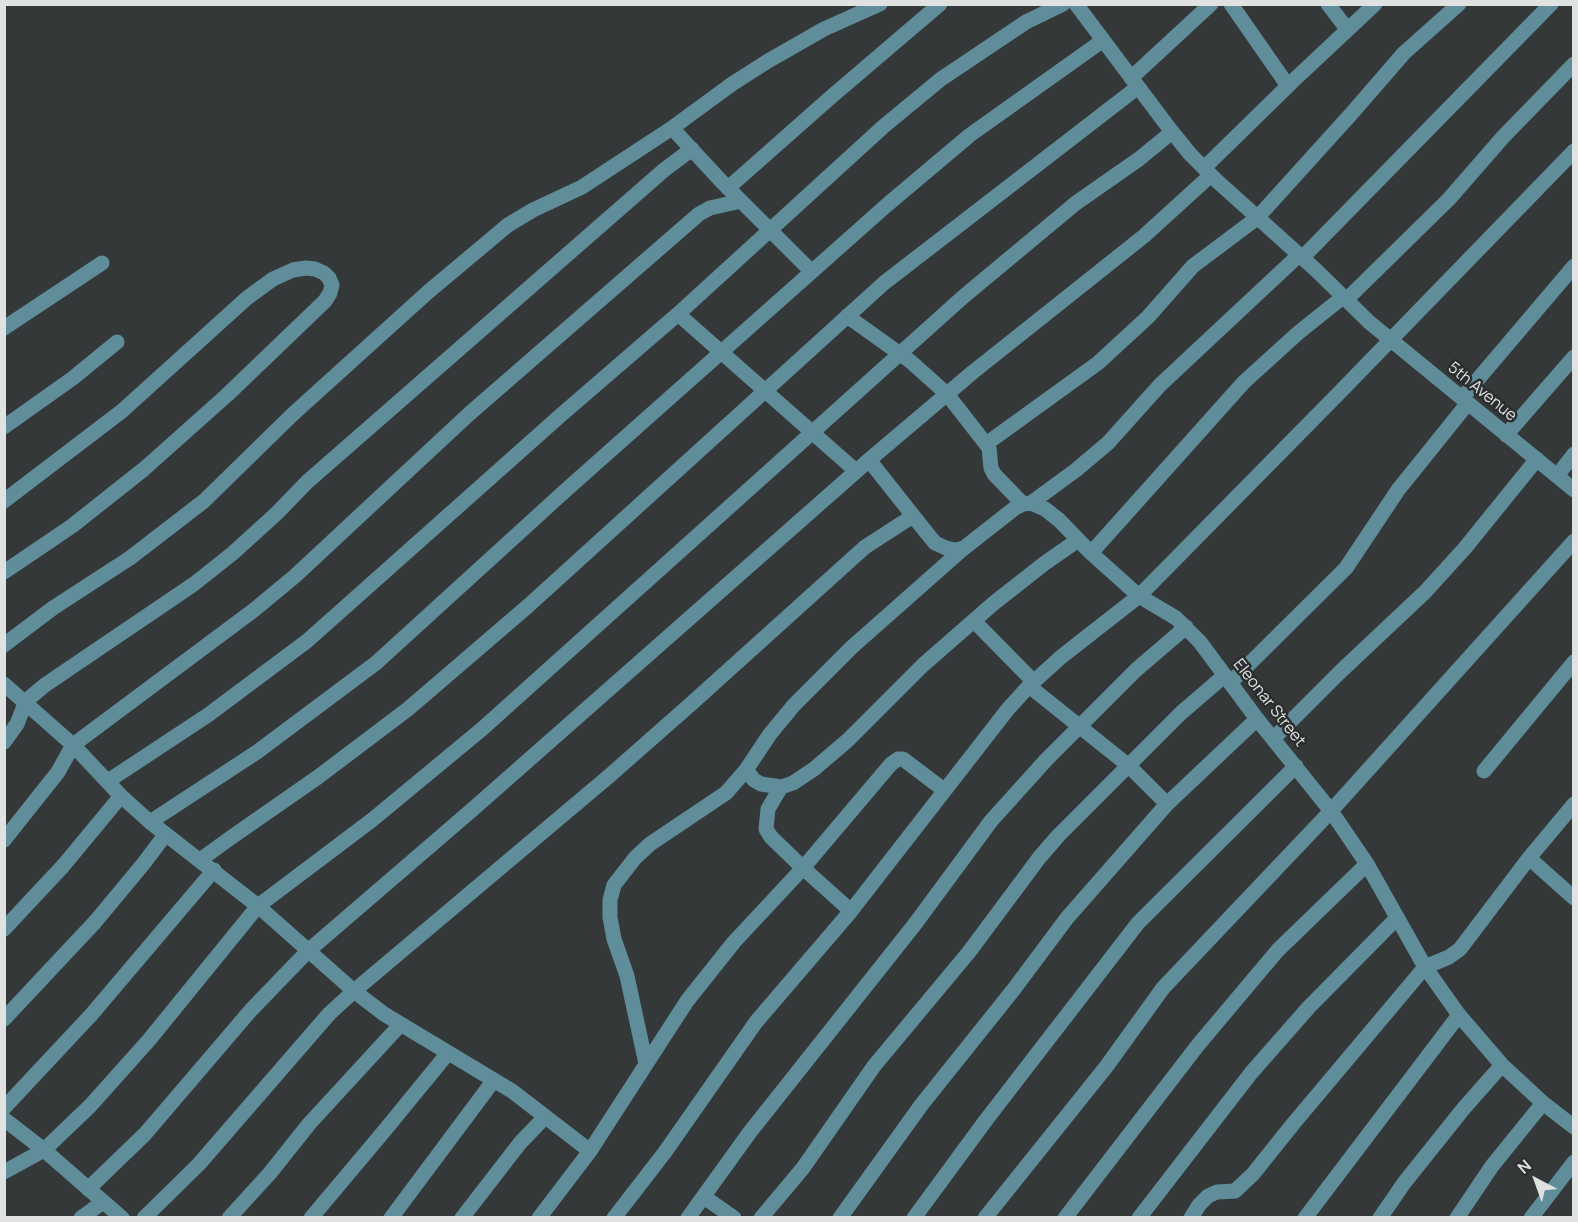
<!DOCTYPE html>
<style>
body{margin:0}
#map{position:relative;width:1578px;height:1222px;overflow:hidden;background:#353839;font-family:Manrope,sans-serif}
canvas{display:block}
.frame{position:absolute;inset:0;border:6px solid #e0e2e2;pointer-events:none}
.north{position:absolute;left:1506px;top:1150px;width:60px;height:60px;-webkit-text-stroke:4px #2b2e2f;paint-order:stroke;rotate:319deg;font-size:16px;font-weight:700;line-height:24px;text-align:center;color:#e0e2e2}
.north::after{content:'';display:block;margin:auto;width:21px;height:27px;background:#e0e2e2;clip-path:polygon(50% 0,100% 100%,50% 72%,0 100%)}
</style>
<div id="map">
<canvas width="1578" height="1222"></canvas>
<div class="frame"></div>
<div class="north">N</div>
</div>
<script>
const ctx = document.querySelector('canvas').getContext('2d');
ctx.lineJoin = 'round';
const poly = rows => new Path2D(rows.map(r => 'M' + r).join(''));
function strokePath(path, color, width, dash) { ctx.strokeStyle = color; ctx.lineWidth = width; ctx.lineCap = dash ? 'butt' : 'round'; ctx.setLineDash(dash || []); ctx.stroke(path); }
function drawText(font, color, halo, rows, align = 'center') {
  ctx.font = font + ' Manrope,sans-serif'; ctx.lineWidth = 5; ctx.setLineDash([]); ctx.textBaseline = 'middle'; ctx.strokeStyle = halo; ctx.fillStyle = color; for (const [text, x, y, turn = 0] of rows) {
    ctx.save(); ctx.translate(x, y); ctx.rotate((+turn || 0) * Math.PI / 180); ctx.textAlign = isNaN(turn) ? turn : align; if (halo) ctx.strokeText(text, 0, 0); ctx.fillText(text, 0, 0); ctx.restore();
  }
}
strokePath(poly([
 [1076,4,1169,128,1190,154,1217,181,1316,270,1369,322,1574,490],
 [1231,4,1288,86],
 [1328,4,1347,29],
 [1131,78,1211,4],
 [672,128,722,182,811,271],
 [1204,168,1294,80,1375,4],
 [728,188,831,97,940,4],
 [1302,258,1551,4],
 [1346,300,1449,199,1503,137,1574,64],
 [678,314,856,471],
 [847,316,910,361,947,394,989,448,991,468,994,474,1023,504],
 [4,328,102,263],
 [1462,398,1574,266],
 [4,427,73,378,117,342],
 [1506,435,1574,357],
 [986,444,1098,363,1148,317,1193,266,1257,218,1352,113,1404,53,1459,4],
 [869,460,922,527,935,543,946,548,955,550,964,548,1015,508,1023,504,1031,503,1045,509,1059,520,1091,553,1139,596,1176,618,1200,642,1257,719,1331,811,1367,864,1425,967,1449,957,1460,949,1529,858,1574,804],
 [1557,476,1574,454],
 [4,501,122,411,247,298,273,279,293,270,306,268,315,269,324,273,329,278,332,285,330,293,325,301,227,395,144,469,72,526,4,572],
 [1031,503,1076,470,1108,443,1160,385,1299,255],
 [1091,553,1244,382,1298,333,1343,297],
 [974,621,1034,682],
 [4,645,53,608,130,558,204,501,293,414,428,292,508,225,533,210,582,187,672,128,732,84,768,61,824,29,880,4],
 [1230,683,1346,568,1398,490,1468,403],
 [4,684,73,745,121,796,150,822,258,906,354,991,384,1014,512,1091,590,1151],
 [1029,686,1129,766,1167,804],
 [1273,739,1340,672,1425,592,1465,548,1537,459],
 [4,742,17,724,26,701,45,685,194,584,233,553,277,513,307,482,664,170,692,149],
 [746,770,754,780,761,784,781,787,793,783,814,769,848,740,923,665,994,603,1045,563,1078,540],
 [1484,771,1574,662],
 [108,781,208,715,307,641,561,415,678,314,884,126,941,79,1026,22,1063,4],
 [781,787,768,809,766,829,771,837,803,868,851,911],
 [150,822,257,752,376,663,566,490,888,204,970,135,1102,41],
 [4,840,58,772,73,745,254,610,295,576,469,414,699,214,710,208,741,201],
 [1529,858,1574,898],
 [200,860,229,839,318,777,408,709,528,606,884,283,1138,87],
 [4,929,63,866,121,796],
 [4,1019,95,922,144,863,165,835],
 [646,1064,627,976,614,939,610,917,610,900,614,885,635,858,650,844,726,793,746,770,770,734,794,705,852,647,964,548],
 [4,1108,91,1015,214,870],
 [4,1119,44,1150,122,1218],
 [4,1172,44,1150,90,1106,149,1040,258,906,372,820,482,729,963,297,1076,203,1139,159,1172,132],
 [88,1189,145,1134,251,1010,308,951,473,809,869,460,973,372,1144,236,1211,175],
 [704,1197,734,1218],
 [81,1218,103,1202],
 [144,1218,199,1164,329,1014,354,991,608,777,692,703,865,547,913,516],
 [229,1218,270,1173,309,1124,401,1024],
 [311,1218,385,1130,448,1053],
 [391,1218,494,1080],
 [462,1218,520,1143,545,1117],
 [539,1218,590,1151,687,1001,734,942,803,868,891,764,898,759,903,759,944,790],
 [614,1218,665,1152,756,1022,851,911,1008,709,1029,686,1061,657,1139,596,1341,391,1574,151],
 [688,1218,750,1132,915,924,991,821,1046,760,1136,670,1186,627],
 [761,1218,803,1168,874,1066,969,952,1039,858,1058,836,1181,713,1224,676],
 [840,1218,922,1104,1014,989,1067,918,1167,804,1257,719],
 [914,1218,986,1120,1138,923,1296,766],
 [985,1218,1106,1067,1163,988,1331,811,1574,541],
 [1065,1218,1198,1045,1278,950,1367,864],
 [1139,1218,1251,1073,1309,1007,1396,919],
 [1191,1218,1199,1205,1208,1196,1217,1192,1235,1191,1253,1174,1293,1124,1425,967,1459,1015,1502,1065,1543,1103,1574,1127],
 [1305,1218,1459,1015],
 [1380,1218,1404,1183,1464,1108,1502,1065],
 [1457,1218,1492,1166,1543,1103],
 [1531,1218,1574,1162]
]), '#5f8d9a', 15);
drawText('16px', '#e0e2e2', '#2b2e2f', [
 ["5th Avenue",1482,392,39],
 ["Eleonar Street",1269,703,52]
]);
</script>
